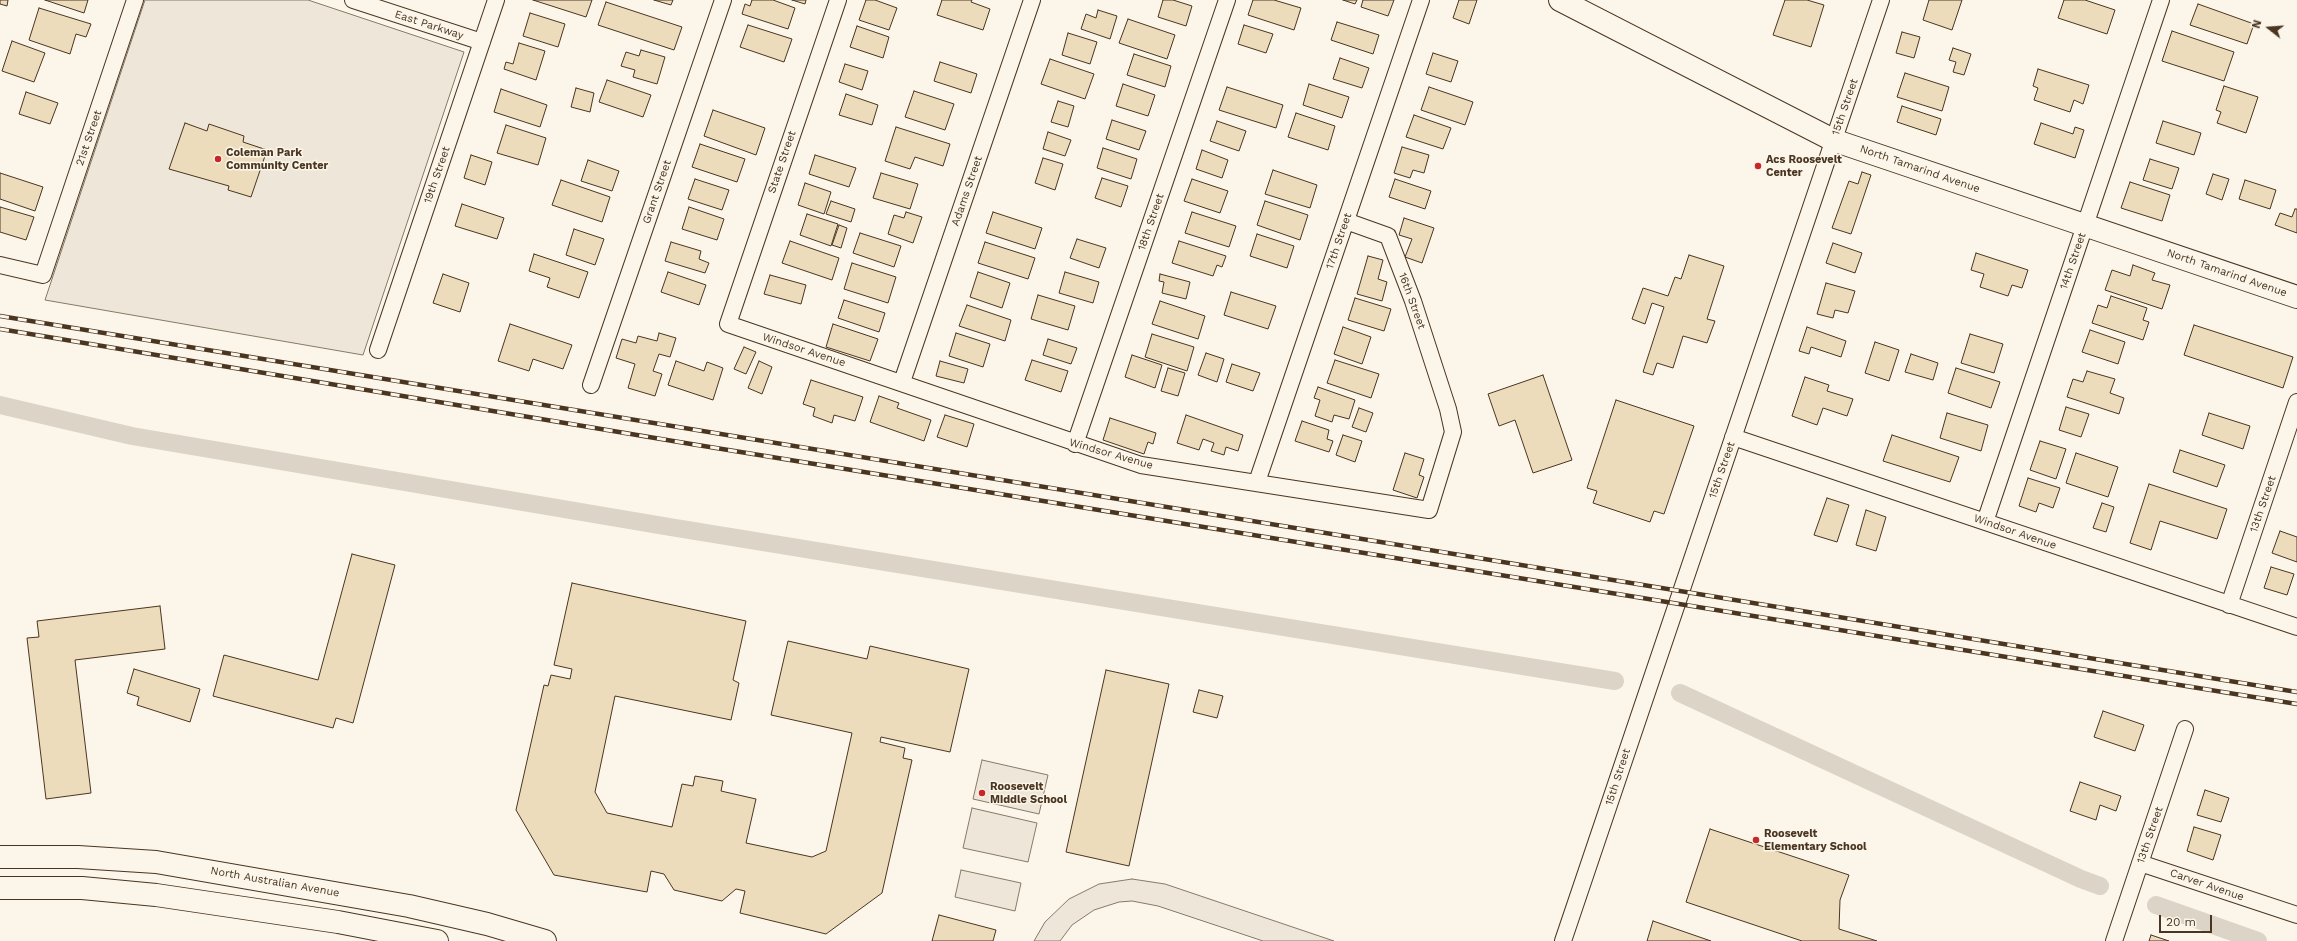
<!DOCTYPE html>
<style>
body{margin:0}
#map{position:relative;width:2297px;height:941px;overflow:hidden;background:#fbf6e9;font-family:"Work Sans",sans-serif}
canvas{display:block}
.north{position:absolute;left:2249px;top:8px;width:40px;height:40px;-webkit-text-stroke:3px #fbf6e9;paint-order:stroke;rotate:287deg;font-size:11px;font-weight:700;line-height:16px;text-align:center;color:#4a3520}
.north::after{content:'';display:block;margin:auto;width:14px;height:18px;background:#4a3520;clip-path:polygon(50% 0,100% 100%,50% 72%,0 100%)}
.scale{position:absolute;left:2159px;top:915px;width:53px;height:18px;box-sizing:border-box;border:2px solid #4a3520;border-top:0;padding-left:5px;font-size:12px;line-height:14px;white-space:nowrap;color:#4a3520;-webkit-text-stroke:3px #fbf6e9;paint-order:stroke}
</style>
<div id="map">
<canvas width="2297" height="941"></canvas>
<div class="north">N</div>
<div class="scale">20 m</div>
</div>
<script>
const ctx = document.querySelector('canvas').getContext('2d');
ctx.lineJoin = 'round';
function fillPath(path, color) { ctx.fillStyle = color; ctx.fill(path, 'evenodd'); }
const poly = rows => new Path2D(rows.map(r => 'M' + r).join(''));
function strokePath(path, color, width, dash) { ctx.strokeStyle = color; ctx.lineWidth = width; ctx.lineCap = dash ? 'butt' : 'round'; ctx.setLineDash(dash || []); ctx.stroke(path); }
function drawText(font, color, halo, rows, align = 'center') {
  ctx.font = font + ' "Work Sans",sans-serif'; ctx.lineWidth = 3; ctx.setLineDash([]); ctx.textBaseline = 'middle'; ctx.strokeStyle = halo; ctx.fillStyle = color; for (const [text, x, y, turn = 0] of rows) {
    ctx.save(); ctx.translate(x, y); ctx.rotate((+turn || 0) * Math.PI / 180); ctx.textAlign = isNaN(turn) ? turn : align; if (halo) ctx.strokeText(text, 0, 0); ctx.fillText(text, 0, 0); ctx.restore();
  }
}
const green = poly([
 [145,0,308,0,464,52,363,355,45,300,145,0],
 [982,760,1048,775,1039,814,973,799,982,760],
 [972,808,1037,823,1028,862,963,848,972,808],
 [961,870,1021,883,1015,911,955,897,961,870],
 [1132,879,1165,884,1334,941,1263,941,1158,906,1132,901,1119,902,1094,910,1072,925,1060,941,1034,941,1045,922,1069,899,1099,884,1132,879]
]);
fillPath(green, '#ede6d9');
strokePath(green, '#887966', 1);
strokePath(poly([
 [0,405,132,436,670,527,1615,681],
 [1680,693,2081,879,2100,886],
 [2156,905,2258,941]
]), '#dcd4c6', 18);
const building = poly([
 [0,0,8,0,7,6,0,4,0,0],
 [45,0,88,0,84,13,45,0],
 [533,0,592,0,586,17,533,0],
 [654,0,673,0,671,5,654,0],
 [752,0,773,0,795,8,788,29,742,14,745,4,750,6,752,0],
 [792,0,806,0,805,4,792,0],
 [866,0,875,0,897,8,889,30,859,20,866,0],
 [942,0,972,0,971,2,990,9,983,30,937,15,942,0],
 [1163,0,1173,0,1192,6,1186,26,1158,17,1163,0],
 [1253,0,1274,0,1301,8,1294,30,1248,15,1253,0],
 [1343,0,1357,0,1355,4,1343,0],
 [1363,0,1394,0,1388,16,1361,7,1363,0],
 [1459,0,1477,0,1469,24,1453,18,1459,0],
 [1785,0,1807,0,1824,5,1811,47,1773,35,1785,0],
 [1929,0,1962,0,1952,30,1923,20,1929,0],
 [2064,0,2085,0,2115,10,2107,34,2058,18,2064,0],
 [606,2,682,27,674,50,598,25,606,2],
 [2198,4,2254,24,2247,44,2190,25,2198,4],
 [39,8,91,24,86,37,76,34,70,54,29,40,39,8],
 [1098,10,1117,16,1110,39,1081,29,1086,14,1096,18,1098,10],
 [530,13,565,24,558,47,523,36,530,13],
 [1128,19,1175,35,1167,59,1119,43,1128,19],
 [1337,22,1379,35,1373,54,1331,40,1337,22],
 [748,25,792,39,784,62,740,47,748,25],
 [1244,25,1273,34,1266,53,1238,44,1244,25],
 [857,26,889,37,883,58,850,47,857,26],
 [2172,31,2234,52,2224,81,2162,61,2172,31],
 [1902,32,1920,37,1914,58,1896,53,1902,32],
 [1068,33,1097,42,1090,64,1062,55,1068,33],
 [12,41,45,53,34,82,2,71,12,41],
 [519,43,545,51,536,80,504,69,506,62,513,64,519,43],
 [1953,48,1971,54,1964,75,1953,72,1956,62,1949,60,1953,48],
 [641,50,665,57,657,84,633,77,635,70,621,66,626,52,639,56,641,50],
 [1433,53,1458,61,1451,82,1426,74,1433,53],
 [1134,54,1171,66,1165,87,1127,75,1134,54],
 [1340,58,1369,68,1362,88,1333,79,1340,58],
 [1050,59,1094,74,1085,99,1041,84,1050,59],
 [940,62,977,74,971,93,934,81,940,62],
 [845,64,868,71,862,90,839,82,845,64],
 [2038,69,2089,85,2083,104,2074,100,2070,112,2034,100,2038,88,2033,86,2038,69],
 [1905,73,1949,87,1942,111,1897,97,1905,73],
 [607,80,651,95,643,117,599,102,607,80],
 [1123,84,1155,95,1148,116,1116,106,1123,84],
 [1309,84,1349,97,1342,118,1303,105,1309,84],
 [2224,86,2258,97,2246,133,2217,123,2221,112,2216,110,2224,86],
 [1227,87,1283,105,1276,128,1219,110,1227,87],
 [1429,87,1473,102,1465,125,1421,110,1429,87],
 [576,88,594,93,590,112,571,107,576,88],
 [501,89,547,105,540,127,494,112,501,89],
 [914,91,954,104,945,130,905,117,914,91],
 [26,92,58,103,50,124,19,114,26,92],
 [846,94,878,105,872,125,839,115,846,94],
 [1058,101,1074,106,1068,127,1051,122,1058,101],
 [1902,106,1941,119,1936,135,1897,122,1902,106],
 [713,110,765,128,756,155,704,136,713,110],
 [1296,113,1335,126,1328,150,1288,137,1296,113],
 [1414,115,1451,128,1443,149,1406,137,1414,115],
 [1112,120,1146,131,1139,150,1106,139,1112,120],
 [1217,121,1246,131,1239,151,1210,141,1217,121],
 [2163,121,2201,133,2194,155,2156,143,2163,121],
 [185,123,207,131,209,124,244,136,243,142,267,150,251,197,228,190,229,186,169,169,185,123],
 [2041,123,2073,134,2075,127,2084,130,2075,158,2034,144,2041,123],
 [506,125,546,138,538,165,497,153,506,125],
 [896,127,950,144,943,166,915,157,910,169,885,161,896,127],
 [1048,132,1071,140,1065,156,1043,149,1048,132],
 [700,144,745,159,737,182,692,167,700,144],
 [1402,147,1429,155,1424,173,1413,170,1410,178,1394,173,1402,147],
 [1103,148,1137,159,1131,179,1097,168,1103,148],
 [1202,150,1228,160,1222,178,1196,169,1202,150],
 [471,155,492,162,485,185,464,178,471,155],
 [815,155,856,168,849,187,809,174,815,155],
 [1043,158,1063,164,1055,190,1035,183,1043,158],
 [2150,159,2179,168,2172,189,2143,180,2150,159],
 [588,160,619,171,612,191,581,181,588,160],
 [1273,170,1317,185,1310,208,1265,194,1273,170],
 [1862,172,1871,175,1851,234,1832,228,1849,181,1858,184,1862,172],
 [0,173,43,187,35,211,0,199,0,173],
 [881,173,918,184,910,209,873,198,881,173],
 [2213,174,2229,179,2222,200,2206,194,2213,174],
 [1102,178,1128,186,1121,207,1095,198,1102,178],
 [695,179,729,190,722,210,688,199,695,179],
 [1192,179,1228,191,1220,213,1184,201,1192,179],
 [1395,179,1431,191,1425,209,1389,197,1395,179],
 [561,180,610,197,602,222,552,205,561,180],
 [2245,180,2276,190,2270,209,2239,199,2245,180],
 [2130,182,2170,195,2162,221,2121,208,2130,182],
 [805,183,831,192,824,214,798,205,805,183],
 [831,201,855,209,851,222,826,214,831,201],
 [1265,201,1308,215,1300,240,1257,225,1265,201],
 [462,204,504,218,497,239,455,226,462,204],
 [0,207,34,217,26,240,0,232,0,207],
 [689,207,724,219,717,240,682,229,689,207],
 [2295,209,2297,209,2297,233,2275,225,2280,213,2292,217,2295,209],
 [906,212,922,217,913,243,888,234,894,215,904,218,906,212],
 [993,212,1042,228,1035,249,986,233,993,212],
 [1192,212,1236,226,1229,247,1185,233,1192,212],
 [807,214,838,224,831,246,800,235,807,214],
 [1404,218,1434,228,1422,263,1405,257,1412,239,1399,235,1404,218],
 [839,225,847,228,841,248,832,245,839,225],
 [574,229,604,239,595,265,566,255,574,229],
 [860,233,901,246,894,267,853,253,860,233],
 [1257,234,1294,246,1287,268,1250,256,1257,234],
 [1077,239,1106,248,1099,268,1070,258,1077,239],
 [790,241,839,258,832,280,782,263,790,241],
 [1179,241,1226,256,1222,267,1217,265,1213,276,1172,263,1179,241],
 [671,242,701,251,699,259,709,263,705,273,665,261,671,242],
 [985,242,1035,258,1028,279,978,263,985,242],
 [1833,243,1862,253,1855,273,1826,263,1833,243],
 [1976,253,2028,270,2022,288,2012,285,2008,296,1980,287,1984,274,1971,270,1976,253],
 [534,254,588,272,579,298,547,287,550,278,529,271,534,254],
 [1689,255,1724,266,1707,319,1715,321,1707,343,1683,336,1673,368,1657,363,1653,375,1643,372,1664,307,1652,303,1645,324,1632,319,1643,288,1668,296,1675,277,1681,279,1689,255],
 [1368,256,1383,260,1378,279,1387,282,1382,301,1357,294,1368,256],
 [852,263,896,277,888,303,844,289,852,263],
 [2133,265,2155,273,2152,280,2170,285,2162,309,2105,290,2112,270,2130,276,2133,265],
 [668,272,706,285,699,305,661,292,668,272],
 [978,272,1010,283,1002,308,970,297,978,272],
 [1065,272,1099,282,1093,303,1059,293,1065,272],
 [443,274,469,283,460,312,433,303,443,274],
 [1160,274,1190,282,1186,299,1162,293,1164,282,1159,281,1160,274],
 [770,275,806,285,801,304,764,294,770,275],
 [1826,283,1855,291,1848,313,1835,310,1833,318,1817,314,1826,283],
 [1231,292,1276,306,1268,329,1224,315,1231,292],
 [1038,295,1075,306,1068,330,1031,319,1038,295],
 [2111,296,2147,308,2143,320,2149,322,2143,340,2092,323,2098,305,2107,308,2111,296],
 [1355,298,1391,309,1384,331,1348,320,1355,298],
 [844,300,885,313,879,332,838,318,844,300],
 [1160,301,1205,316,1198,339,1152,324,1160,301],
 [967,305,1011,320,1005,341,959,326,967,305],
 [510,324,572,345,563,369,533,359,529,371,498,361,510,324],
 [833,324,878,339,870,361,826,347,833,324],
 [2194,325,2293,357,2283,388,2184,355,2194,325],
 [1343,327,1371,337,1362,364,1334,354,1343,327],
 [1807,327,1846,341,1841,357,1811,347,1809,354,1799,351,1807,327],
 [2090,330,2125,342,2118,364,2082,352,2090,330],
 [659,333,676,338,670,357,659,354,653,371,662,374,655,396,628,388,635,364,616,358,622,339,636,343,638,336,657,341,659,333],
 [956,333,990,344,983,367,949,356,956,333],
 [1152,334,1194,347,1187,371,1145,357,1152,334],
 [1970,334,2003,344,1994,373,1961,363,1970,334],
 [1048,339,1077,348,1071,364,1043,355,1048,339],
 [1875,342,1899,350,1889,381,1865,373,1875,342],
 [744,347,756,352,746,374,734,369,744,347],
 [1206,353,1224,359,1217,382,1198,375,1206,353],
 [1911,354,1938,363,1933,380,1905,372,1911,354],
 [1132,355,1162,365,1155,388,1125,377,1132,355],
 [1032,360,1068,371,1061,392,1025,380,1032,360],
 [1335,360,1379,374,1371,398,1327,383,1335,360],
 [676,361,704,371,707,362,723,368,713,400,668,385,676,361],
 [759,361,772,367,762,394,748,388,759,361],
 [940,361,968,369,964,383,936,376,940,361],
 [1232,364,1260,373,1253,391,1226,382,1232,364],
 [1168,368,1185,373,1178,396,1161,391,1168,368],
 [1956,368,2000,382,1991,408,1948,393,1956,368],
 [2087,371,2115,379,2110,393,2124,398,2119,414,2067,397,2073,379,2083,382,2087,371],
 [1543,375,1572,460,1533,473,1515,420,1499,426,1488,394,1543,375],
 [1805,377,1829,385,1827,391,1853,399,1847,416,1823,408,1817,425,1792,416,1805,377],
 [811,380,863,397,855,421,834,415,832,423,813,416,815,408,803,404,811,380],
 [1318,387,1355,400,1349,419,1334,415,1332,422,1315,416,1320,400,1314,398,1318,387],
 [879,396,899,403,897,408,931,420,924,441,870,422,879,396],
 [1616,400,1694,426,1664,514,1654,511,1650,522,1593,503,1597,491,1587,488,1616,400],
 [2066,407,2089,414,2081,437,2059,430,2066,407],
 [1359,408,1373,413,1366,432,1352,427,1359,408],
 [1947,413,1988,425,1981,451,1940,438,1947,413],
 [2209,413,2250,426,2243,449,2202,435,2209,413],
 [945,415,974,424,967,447,937,437,945,415],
 [1186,415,1243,435,1238,451,1226,447,1224,455,1211,451,1214,443,1203,439,1199,450,1177,443,1186,415],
 [1110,418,1156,433,1153,444,1148,442,1144,454,1103,440,1110,418],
 [1302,421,1329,430,1327,439,1333,441,1329,452,1295,441,1302,421],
 [1343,435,1362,441,1355,462,1336,455,1343,435],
 [1892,435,1959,457,1950,482,1883,461,1892,435],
 [2040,441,2066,449,2056,479,2030,470,2040,441],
 [2180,450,2225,465,2217,487,2173,472,2180,450],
 [1405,453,1424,459,1419,475,1424,477,1417,498,1393,490,1405,453],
 [2076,453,2118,467,2108,497,2066,483,2076,453],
 [2028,478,2060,488,2053,508,2039,503,2036,512,2019,506,2028,478],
 [2149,484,2227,509,2217,539,2160,521,2151,550,2130,543,2149,484],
 [1827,498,1849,505,1837,542,1814,535,1827,498],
 [2102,503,2114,507,2106,532,2093,528,2102,503],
 [1866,510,1886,517,1876,551,1856,545,1866,510],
 [2280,531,2297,537,2297,562,2272,553,2280,531],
 [352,554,395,565,353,723,336,718,333,728,213,696,224,655,318,680,352,554],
 [2271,567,2294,574,2287,595,2264,588,2271,567],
 [572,583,746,621,733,680,739,683,731,720,615,696,595,792,607,813,672,827,682,784,693,786,695,776,723,781,721,791,756,799,746,843,812,857,826,851,852,733,771,715,788,641,867,659,870,646,969,669,950,752,881,737,880,742,905,748,903,758,912,760,882,893,826,934,740,913,745,891,736,889,722,901,674,890,664,874,651,871,647,892,554,875,516,810,544,685,548,686,551,675,570,679,572,669,554,665,572,583],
 [160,606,165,649,75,660,91,793,46,799,27,638,39,637,37,621,160,606],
 [134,669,200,689,190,722,137,705,139,697,127,693,134,669],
 [1106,670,1169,684,1129,866,1066,852,1106,670],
 [1199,690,1223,696,1217,718,1193,712,1199,690],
 [2103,711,2144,725,2135,751,2094,737,2103,711],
 [2080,782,2121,796,2116,811,2100,805,2096,820,2070,811,2080,782],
 [2205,790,2229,798,2221,822,2197,815,2205,790],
 [2194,827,2221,835,2213,860,2187,851,2194,827],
 [1710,829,1849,875,1840,900,1839,929,1877,941,1802,941,1686,902,1710,829],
 [939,915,996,930,993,941,932,941,939,915],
 [1653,921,1711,941,1647,941,1653,921],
 [2151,935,2169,941,2149,941,2151,935]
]);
fillPath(building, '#ecdcbc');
strokePath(building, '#4a3520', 1);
const street = poly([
 [353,0,482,42],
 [838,0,728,324,1141,465,1429,510,1453,432,1448,409,1413,301,1388,236,1346,221],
 [0,265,43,275,135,0],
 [378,350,496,0],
 [902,382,1032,0],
 [591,385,723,0],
 [1733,437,2297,627],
 [1075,444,1227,0],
 [1257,482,1421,0],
 [1985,522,2161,0],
 [2229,605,2297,402],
 [2140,863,2297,915],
 [1563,941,1881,0],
 [2114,941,2185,729]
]);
const secondary = poly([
 [1560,0,1833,140,2297,297],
 [0,857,78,857,156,862,409,906,487,924,545,941],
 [0,888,82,888,156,895,338,922,437,941]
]);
strokePath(street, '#4a3520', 18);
strokePath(secondary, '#4a3520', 24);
strokePath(street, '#fbf6e9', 16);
strokePath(secondary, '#fbf6e9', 22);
const rail = poly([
 [0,316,2297,692],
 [0,329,685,443,2297,704]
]);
strokePath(rail, '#4a3520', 4.5);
strokePath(rail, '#fbf6e9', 3, [9]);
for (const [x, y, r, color] of [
 [218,159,4,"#c62828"],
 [1758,166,4,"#c62828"],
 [982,793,4,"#c62828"],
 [1756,840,4,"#c62828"]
]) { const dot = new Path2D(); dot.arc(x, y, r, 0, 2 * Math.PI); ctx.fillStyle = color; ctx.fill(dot); strokePath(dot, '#fbf6e9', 1.5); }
drawText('11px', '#4a3520', '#fbf6e9', [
 ["East Parkway",429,25,18],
 ["15th Street",1845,107,-71],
 ["21st Street",89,138,-71],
 ["State Street",782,162,-71],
 ["North Tamarind Avenue",1920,169,19],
 ["19th Street",437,175,-71],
 ["Adams Street",967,191,-71],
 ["Grant Street",657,192,-71],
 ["18th Street",1151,222,-71],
 ["17th Street",1339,241,-71],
 ["14th Street",2073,261,-71],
 ["North Tamarind Avenue",2227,273,19],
 ["16th Street",1412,301,70],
 ["Windsor Avenue",804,350,18],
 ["Windsor Avenue",1111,454,16],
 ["15th Street",1722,470,-71],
 ["13th Street",2263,504,-71],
 ["Windsor Avenue",2015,532,19],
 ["15th Street",1618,777,-72],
 ["13th Street",2150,835,-71],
 ["North Australian Avenue",275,882,10],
 ["Carver Avenue",2207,885,19]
]);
drawText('bold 11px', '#4a3520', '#fbf6e9', [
 ["Coleman Park",226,153],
 ["Community Center",226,166],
 ["Acs Roosevelt",1766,160],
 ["Center",1766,173],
 ["Roosevelt",990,787],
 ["Middle School",990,800],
 ["Roosevelt",1764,834],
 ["Elementary School",1764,847]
], 'left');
</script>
